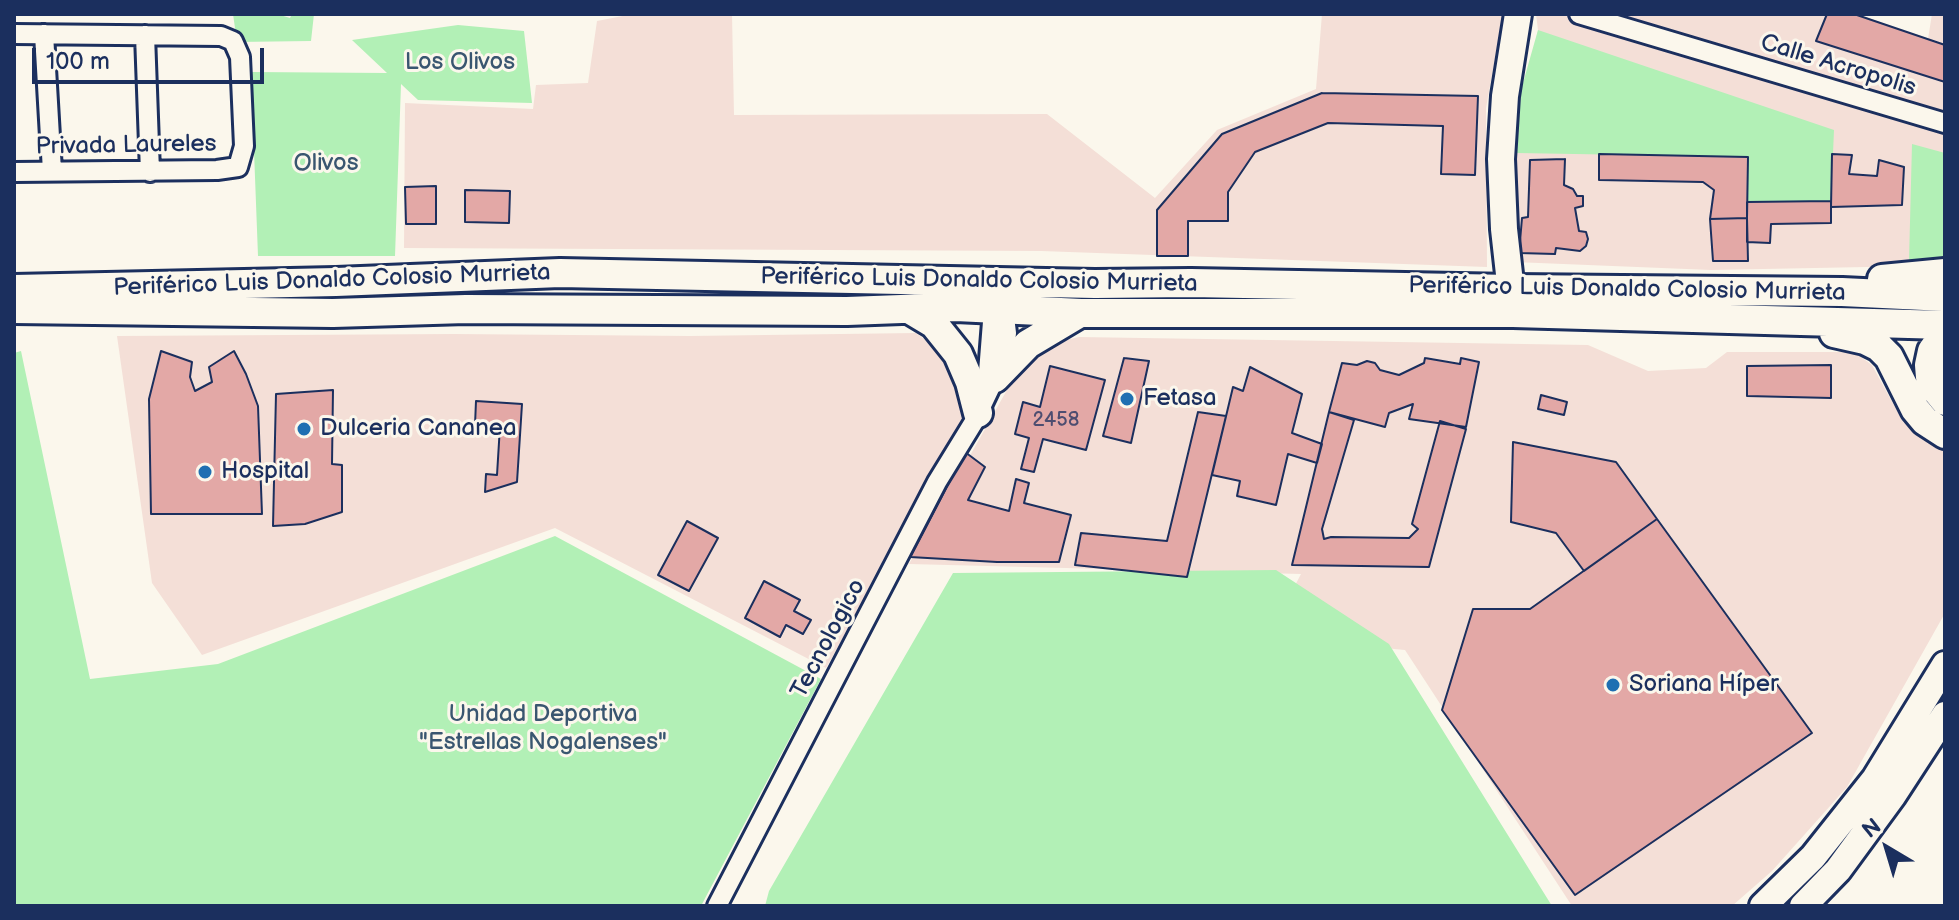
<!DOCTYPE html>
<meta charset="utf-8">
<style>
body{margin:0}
#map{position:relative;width:1959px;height:920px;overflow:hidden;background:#fbf7ec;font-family:"Balsamiq Sans",sans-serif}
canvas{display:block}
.frame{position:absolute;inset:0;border:16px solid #1b2f5e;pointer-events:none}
.north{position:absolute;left:1847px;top:808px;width:80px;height:80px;-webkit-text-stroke:6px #fbf7ec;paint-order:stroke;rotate:322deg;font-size:22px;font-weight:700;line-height:32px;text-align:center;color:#1b2f5e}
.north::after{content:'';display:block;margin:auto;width:28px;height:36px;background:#1b2f5e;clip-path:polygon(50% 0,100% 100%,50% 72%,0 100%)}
.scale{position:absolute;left:32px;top:48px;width:232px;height:36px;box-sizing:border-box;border:4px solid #1b2f5e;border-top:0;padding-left:10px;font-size:24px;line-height:28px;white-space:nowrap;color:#1b2f5e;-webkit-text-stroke:6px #fbf7ec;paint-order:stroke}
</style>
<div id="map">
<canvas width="1959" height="920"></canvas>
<div class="frame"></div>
<div class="north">N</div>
<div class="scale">100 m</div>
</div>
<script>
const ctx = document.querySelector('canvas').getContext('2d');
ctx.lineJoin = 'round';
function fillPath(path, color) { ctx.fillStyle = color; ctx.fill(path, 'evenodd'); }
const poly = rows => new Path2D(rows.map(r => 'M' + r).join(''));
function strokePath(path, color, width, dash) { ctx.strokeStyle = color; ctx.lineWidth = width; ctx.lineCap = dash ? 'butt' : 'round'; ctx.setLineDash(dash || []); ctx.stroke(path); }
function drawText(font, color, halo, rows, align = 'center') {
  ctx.font = font + ' "Balsamiq Sans",sans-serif'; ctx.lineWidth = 6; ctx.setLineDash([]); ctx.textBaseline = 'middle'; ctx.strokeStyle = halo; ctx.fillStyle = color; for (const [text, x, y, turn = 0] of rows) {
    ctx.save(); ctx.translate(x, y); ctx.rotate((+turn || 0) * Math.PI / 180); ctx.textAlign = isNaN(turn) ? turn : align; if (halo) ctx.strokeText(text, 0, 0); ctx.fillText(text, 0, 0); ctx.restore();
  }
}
fillPath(poly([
 [633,14,732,14,734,115,1047,114,1155,198,1217,130,1316,89,1322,14,1503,14,1486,108,1487,267,1041,251,404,248,405,103,533,109,536,85,588,83,597,21],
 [1536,14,1857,14,1928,39,1932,14,1945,14,1945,263,1919,266,1711,270,1514,262,1518,121,1538,30],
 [916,333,943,353,962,389,967,419,826,668,555,528,202,655,152,583,117,336,454,334,690,336],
 [1079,337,1588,345,1648,371,1706,368,1727,352,1854,352,1872,365,1903,422,1945,450,1945,613,1847,787,1772,871,1732,906,1572,906,1405,650,1268,637,1301,574,909,564,1021,365,1040,346]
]), '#f4dfd7');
fillPath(poly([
 [233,14,277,14,290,18,292,14,314,14,311,41,237,42],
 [458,25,524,31,532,103,418,100,401,84,395,256,258,256,251,72,387,73,352,40],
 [1538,30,1834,130,1831,201,1747,202,1747,157,1517,153,1521,90],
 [1912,144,1945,153,1945,264,1909,261],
 [21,351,90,679,218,664,555,536,821,679,701,906,14,906,14,353],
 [1276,570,1389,644,1552,906,765,906,769,891,953,573]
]), '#b2f0b6');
const building = poly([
 [1827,14,1854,14,1945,45,1945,82,1816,41,1827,14],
 [1322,93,1478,96,1475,175,1441,174,1443,126,1328,123,1255,152,1228,192,1228,221,1188,221,1188,256,1157,256,1157,210,1222,134,1322,93],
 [1599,154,1748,157,1747,218,1710,219,1714,190,1703,182,1599,180,1599,154],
 [1832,154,1852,155,1849,174,1877,176,1879,160,1904,167,1902,205,1831,207,1832,154],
 [1565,159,1564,185,1573,189,1577,196,1583,196,1583,206,1575,208,1579,231,1586,232,1588,239,1586,246,1580,251,1556,248,1555,254,1519,253,1522,218,1528,217,1530,160,1565,159],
 [436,186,436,224,406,224,405,187,436,186],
 [465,190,510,191,509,223,465,222,465,190],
 [1831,201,1831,223,1771,224,1770,243,1747,242,1747,202,1831,201],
 [1747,218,1748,261,1713,261,1710,219,1747,218],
 [161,351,192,362,190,377,195,391,212,382,209,367,234,351,246,374,258,406,262,514,151,514,149,399,161,351],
 [1124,358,1149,361,1131,443,1103,436,1124,358],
 [1425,358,1460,364,1461,358,1479,362,1466,427,1409,419,1413,404,1389,413,1385,427,1329,412,1342,363,1357,365,1367,361,1375,363,1380,370,1399,375,1424,363,1425,358],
 [1831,365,1831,398,1747,396,1747,366,1831,365],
 [1050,366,1105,380,1086,450,1043,439,1034,472,1021,469,1029,438,1015,434,1023,402,1040,407,1050,366],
 [1250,367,1302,394,1292,433,1322,444,1317,463,1288,454,1276,505,1237,496,1240,481,1212,475,1233,387,1243,391,1250,367],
 [333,390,332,464,342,465,342,512,305,524,273,526,276,394,333,390],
 [1541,395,1567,402,1564,415,1538,409,1541,395],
 [476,401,522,404,517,482,485,492,486,474,497,475,500,426,475,425,476,401],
 [1198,412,1226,416,1187,577,1075,565,1081,533,1167,541,1198,412],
 [1329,412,1354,420,1322,529,1324,539,1331,537,1409,538,1418,529,1412,524,1440,421,1466,429,1429,567,1292,565,1329,412],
 [1513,442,1616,462,1657,519,1584,571,1556,533,1511,522,1513,442],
 [965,452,985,467,968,500,1009,511,1016,479,1029,483,1024,503,1071,515,1059,562,997,562,910,557,965,452],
 [1657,519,1812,733,1575,895,1442,710,1473,609,1530,609,1657,519],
 [687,521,718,538,689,591,658,575,687,521],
 [764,581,800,600,794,611,811,620,803,634,786,625,780,637,745,618,764,581]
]);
fillPath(building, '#e3a8a6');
strokePath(building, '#1b2f5e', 2);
const street = poly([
 [1579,14,1945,123],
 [14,34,221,36,233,41,240,57,244,146,238,167,217,170,14,172],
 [44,34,52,171],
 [145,35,150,172],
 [717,906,937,482,975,420,995,378,1004,358,1007,333,1005,317,1000,310,992,322,987,385]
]);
const secondary = poly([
 [1513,310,1504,229,1501,159,1505,96,1518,14],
 [1763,906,1813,857,1875,779,1945,665],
 [1803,906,1838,870,1893,795,1945,715]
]);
const primary = poly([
 [1882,279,1945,273],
 [14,289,336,282,560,273,1095,284,1191,283,1512,289,1842,292,1945,297],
 [14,309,333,313,466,309,847,311,956,307,1081,313,1513,313,1945,325],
 [909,309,934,324,958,354,970,382,978,413],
 [1834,333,1865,340,1879,347,1889,357,1915,409,1925,421,1945,434],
 [1945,333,1932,351,1929,365,1930,377,1936,390,1945,401],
 [995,378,1028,344,1080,313]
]);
strokePath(street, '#1b2f5e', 24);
strokePath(secondary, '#1b2f5e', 32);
strokePath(primary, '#1b2f5e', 34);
strokePath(street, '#fbf7ec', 18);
strokePath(secondary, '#fbf7ec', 26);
strokePath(primary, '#fbf7ec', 28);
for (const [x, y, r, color] of [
 [1127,399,8,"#1f6fb2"],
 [304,429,8,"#1f6fb2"],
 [205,472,8,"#1f6fb2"],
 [1613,685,8,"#1f6fb2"]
]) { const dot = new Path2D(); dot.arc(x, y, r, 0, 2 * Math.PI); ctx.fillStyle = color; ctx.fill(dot); strokePath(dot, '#fbf7ec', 3); }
drawText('20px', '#4d4d70', null, [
 ["2458",1056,421]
]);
drawText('24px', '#395670', '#fbf7ec', [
 ["Los Olivos",460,63],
 ["Olivos",326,164],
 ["Unidad Deportiva",543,715],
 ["\"Estrellas Nogalenses\"",543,743]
]);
drawText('24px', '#1b2f5e', '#fbf7ec', [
 ["Calle Acropolis",1838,66,17],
 ["Privada Laureles",126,146,-1],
 ["Periférico Luis Donaldo Colosio Murrieta",332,281,-2],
 ["Periférico Luis Donaldo Colosio Murrieta",979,281,1],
 ["Periférico Luis Donaldo Colosio Murrieta",1627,290,1],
 ["Tecnologico",829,639,-62]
]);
drawText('24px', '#1b2f5e', '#fbf7ec', [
 ["Fetasa",1143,399],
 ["Dulceria Cananea",320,429],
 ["Hospital",221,472],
 ["Soriana Híper",1629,685]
], 'left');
</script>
